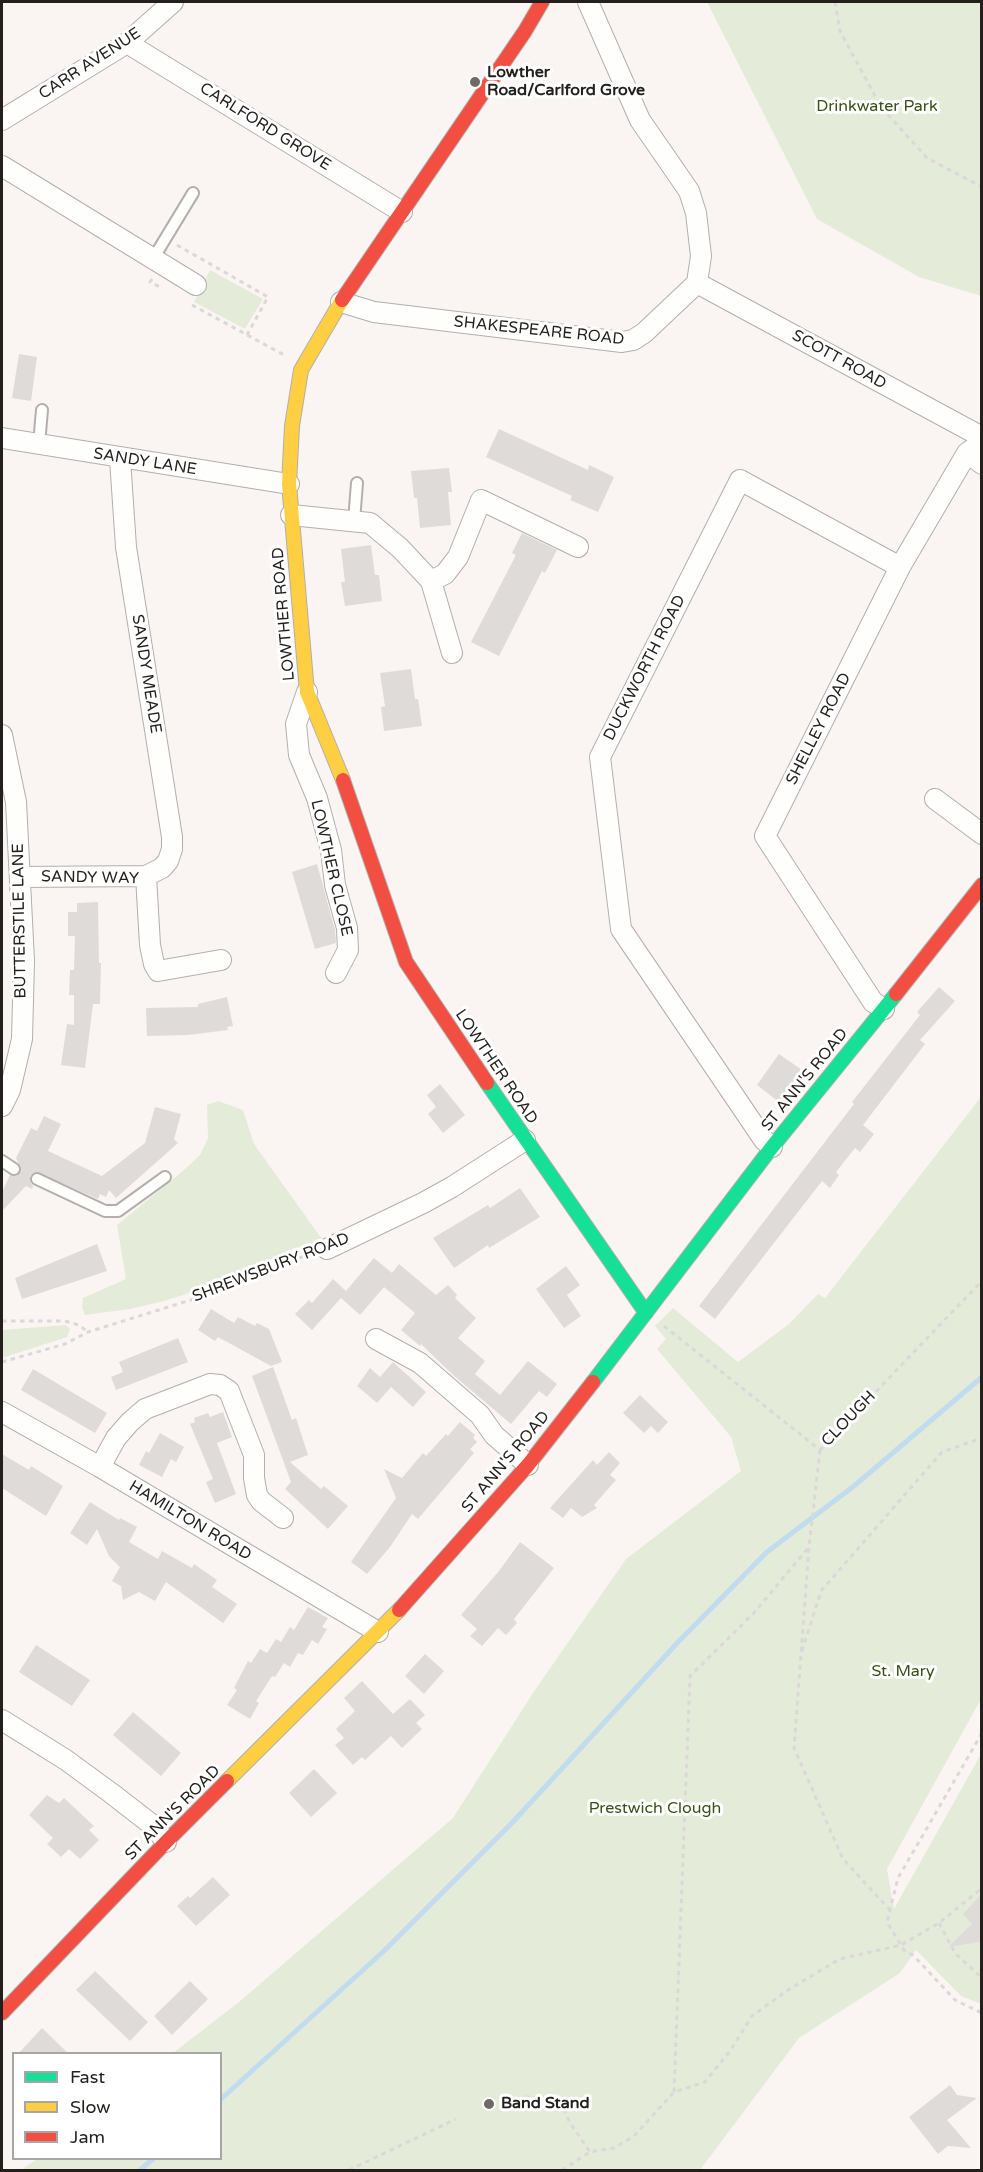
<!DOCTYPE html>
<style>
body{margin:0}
#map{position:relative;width:983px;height:2172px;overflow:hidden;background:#faf5f2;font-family:"Varela Round",sans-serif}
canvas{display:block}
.frame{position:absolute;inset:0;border:3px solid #221f1d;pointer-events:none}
.legend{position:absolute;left:12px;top:2052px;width:210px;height:108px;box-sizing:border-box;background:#fff;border:2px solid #a7a5a5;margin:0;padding:8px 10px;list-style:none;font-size:18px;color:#221f1d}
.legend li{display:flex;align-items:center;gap:12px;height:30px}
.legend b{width:30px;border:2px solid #a7a5a5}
</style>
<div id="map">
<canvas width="983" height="2172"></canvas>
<div class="frame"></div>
<ul class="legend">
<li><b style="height:8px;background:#16e098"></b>Fast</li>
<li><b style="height:8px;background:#ffcf43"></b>Slow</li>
<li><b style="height:8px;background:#f24e42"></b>Jam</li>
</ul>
</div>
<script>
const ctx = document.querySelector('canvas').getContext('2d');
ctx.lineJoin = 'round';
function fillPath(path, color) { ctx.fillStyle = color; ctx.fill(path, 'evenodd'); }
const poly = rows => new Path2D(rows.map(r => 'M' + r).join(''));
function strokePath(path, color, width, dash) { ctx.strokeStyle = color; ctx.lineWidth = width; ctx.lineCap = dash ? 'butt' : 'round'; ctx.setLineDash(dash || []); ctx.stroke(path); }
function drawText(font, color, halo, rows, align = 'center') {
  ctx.font = font + ' "Varela Round",sans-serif'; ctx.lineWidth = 6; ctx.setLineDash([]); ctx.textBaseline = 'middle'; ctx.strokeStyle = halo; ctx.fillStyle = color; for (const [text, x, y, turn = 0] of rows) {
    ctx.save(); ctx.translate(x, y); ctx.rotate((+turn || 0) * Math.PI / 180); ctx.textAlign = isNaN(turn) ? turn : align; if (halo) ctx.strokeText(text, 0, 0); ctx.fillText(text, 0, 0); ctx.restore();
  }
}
fillPath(poly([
 [707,2,981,2,981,296,919,277,817,219],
 [210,270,263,299,245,329,194,302],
 [981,1097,981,1699,887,1869,894,1909,981,1754,981,2004,961,1996,916,1950,900,1973,799,2038,700,2170,21,2170,37,2159,220,2158,220,2054,173,2053,239,2002,453,1818,535,1690,626,1559,741,1471,731,1437,657,1349,666,1339,655,1326,673,1308,738,1362,789,1324,818,1294,825,1298],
 [218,1101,243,1110,254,1144,324,1242,291,1249,221,1283,164,1301,130,1309,85,1315,82,1307,83,1298,126,1279,117,1225,184,1170,200,1155,208,1138,207,1105],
 [66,1325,70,1329,67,1337,2,1358,2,1330]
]), '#e5ebd9');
strokePath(poly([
 [220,2100,385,1950,511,1824,679,1641,767,1552,854,1486,982,1377],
 [140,2170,154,2158]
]), '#c0dcee', 5);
fillPath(poly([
 [19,354,37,357,31,401,12,398],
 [499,429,588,470,589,465,614,477,598,512,570,500,572,496,486,457],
 [449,468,452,492,448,492,451,525,420,528,417,498,414,498,411,471],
 [522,533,557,550,545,573,542,571,499,656,471,642,516,555,512,553],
 [371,545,375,575,379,575,382,601,345,606,341,582,345,582,341,549],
 [411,669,415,699,418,699,422,726,384,731,381,707,385,706,380,673],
 [317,864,335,930,336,943,315,949,292,872],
 [98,902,99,963,101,963,100,1004,93,1004,85,1068,61,1065,67,1024,74,1025,74,995,69,995,70,970,74,970,75,936,68,936,68,912,77,912,77,903],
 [939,987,955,1001,920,1040,925,1044,863,1125,874,1134,860,1152,855,1148,836,1172,839,1175,830,1188,822,1181,715,1319,699,1306,854,1104,852,1102,920,1015,917,1012],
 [227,997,233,1026,227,1027,228,1030,188,1035,147,1036,146,1008,198,1007,198,1004],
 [779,1054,802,1070,779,1102,757,1085],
 [440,1084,465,1115,443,1133,428,1114,436,1107,427,1095],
 [155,1107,181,1114,174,1139,178,1143,116,1198,109,1190,106,1197,100,1194,98,1199,36,1172,30,1176,31,1183,33,1186,32,1189,26,1186,2,1211,2,1192,10,1175,17,1176,21,1170,16,1158,31,1128,37,1131,44,1116,61,1124,48,1151,102,1176,145,1143],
 [520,1188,540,1217,489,1248,488,1245,454,1268,433,1238,488,1205,490,1208],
 [97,1244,107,1271,22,1299,15,1278],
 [374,1258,392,1273,399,1264,436,1295,448,1285,457,1295,455,1298,476,1318,458,1338,485,1361,475,1374,500,1395,528,1361,557,1384,547,1397,539,1391,511,1424,453,1375,421,1344,420,1346,401,1330,415,1313,384,1287,360,1315,341,1298,312,1330,295,1314,309,1300,312,1303,333,1279,346,1291],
 [566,1266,580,1285,567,1295,581,1316,564,1328,536,1289],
 [211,1309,234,1323,238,1317,255,1326,257,1323,269,1329,282,1362,271,1366,218,1337,215,1341,198,1330],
 [178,1338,188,1362,116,1390,111,1377,123,1372,119,1362],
 [393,1362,426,1392,413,1407,391,1387,377,1403,357,1386,370,1368,380,1377],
 [273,1367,292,1420,296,1418,308,1455,290,1462,321,1489,324,1486,348,1506,328,1529,285,1489,291,1482,252,1376],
 [33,1369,107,1413,95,1433,21,1390],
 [640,1395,668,1422,658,1433,651,1426,644,1433,623,1413],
 [223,1412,232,1437,217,1443,236,1494,215,1503,206,1482,213,1479,190,1424,195,1422,194,1418,208,1413,210,1417],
 [460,1422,475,1435,473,1438,477,1442,470,1449,474,1453,418,1519,412,1514,390,1547,367,1574,351,1562,396,1498,384,1469,402,1478,423,1453,426,1456,446,1434,448,1436],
 [160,1433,184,1447,176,1462,171,1459,162,1477,139,1465,146,1451,149,1453],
 [609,1452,620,1463,610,1475,616,1480,594,1505,597,1508,582,1517,571,1508,563,1518,550,1508,593,1460,597,1465],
 [2,1454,29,1470,31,1466,63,1486,46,1516,2,1488],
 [90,1502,119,1520,120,1518,137,1527,129,1542,158,1559,162,1551,192,1568,194,1564,217,1580,212,1587,237,1604,223,1623,166,1582,155,1601,139,1592,123,1600,121,1586,112,1581,120,1567,109,1556,97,1529,87,1545,70,1533],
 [520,1542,554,1568,514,1619,517,1623,506,1635,498,1628,482,1646,470,1636,477,1629,461,1615,499,1571],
 [308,1607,328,1618,322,1627,327,1629,318,1644,312,1640,303,1655,298,1653,290,1667,284,1663,275,1677,272,1676,256,1701,259,1703,250,1719,227,1705,237,1690,234,1688,248,1661,251,1663,260,1649,267,1653,276,1639,281,1642,290,1627,294,1630],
 [36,1645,90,1680,72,1706,19,1672],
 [425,1654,444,1671,424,1694,405,1676],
 [362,1681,393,1714,410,1699,425,1715,416,1723,422,1729,402,1748,391,1736,365,1760,362,1757,353,1765,335,1745,344,1738,336,1729,355,1711,344,1698],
 [133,1712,181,1753,161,1776,113,1735],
 [314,1769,337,1793,311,1817,289,1793],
 [47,1795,59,1803,64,1798,94,1826,89,1830,99,1840,80,1859,69,1849,61,1857,47,1844,53,1838,29,1815],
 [213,1877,230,1895,196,1926,177,1906,188,1896,190,1898],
 [981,1895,981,1942,948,1947,972,1924,963,1914],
 [95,1971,148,2022,130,2041,76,1990],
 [190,1981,208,1999,172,2035,154,2016],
 [42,2028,69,2054,18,2054],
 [950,2085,957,2095,977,2098,947,2120,971,2148,948,2146,938,2154,909,2117]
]), '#dfdbd9');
const lane = poly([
 [153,259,193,193],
 [39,444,42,410],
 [354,521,357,483],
 [2,1161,14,1169],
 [37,1179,105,1211,118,1211,165,1177]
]);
const street = poly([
 [127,43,402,212],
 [2,120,127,43,173,2],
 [2,166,196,285],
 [697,283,982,437],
 [341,302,374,312,622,342,633,340,644,333,697,283,701,256,696,213,689,191,640,120,588,2],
 [2,438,289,484],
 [967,453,982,464],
 [291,515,370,523,400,548,431,581,445,574,458,557,481,500,578,547],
 [431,581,452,653],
 [307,692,296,724,299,755,317,798,331,850,335,885,347,928,348,950,336,973],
 [2,735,16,802,24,961,22,1039,10,1090,2,1106],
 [935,799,982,834],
 [146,876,150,945,154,964,158,971,221,960],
 [21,877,146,876,162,868,168,861,172,849,172,837,126,547,120,459],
 [884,1009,873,1002,765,836,900,567,967,453,982,442],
 [772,1147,764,1140,621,929,600,757,740,480,900,567],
 [327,1249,423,1203,452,1187,525,1140],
 [376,1339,420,1363,480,1415,494,1435,528,1465],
 [2,1412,100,1467,378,1632],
 [100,1467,116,1438,130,1422,145,1409,210,1384,220,1385,229,1391,254,1455,254,1478,257,1495,261,1501,283,1518],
 [2,1720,66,1760,111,1793,155,1827,166,1842]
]);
const fast = poly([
 [487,1083,646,1313],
 [593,1382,772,1147,896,994]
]);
const slow = poly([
 [342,300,301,370,292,426,289,484,307,692,343,780],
 [227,1781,399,1610]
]);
const jam = poly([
 [342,300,525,31,542,2],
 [343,780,406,962,487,1083],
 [896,994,982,885],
 [399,1610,528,1465,593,1382],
 [2,2013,166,1842,227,1781]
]);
strokePath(lane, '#b3afad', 14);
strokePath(street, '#b3afad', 22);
strokePath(fast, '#b3afad', 16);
strokePath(slow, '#b3afad', 16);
strokePath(jam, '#b3afad', 16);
strokePath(poly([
 [835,2,840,31,881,107,927,158,982,187],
 [177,245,268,297,247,335],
 [152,279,150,282,160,287],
 [192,305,284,355],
 [2,1321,65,1321,79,1325,88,1332],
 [664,1326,820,1450],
 [2,1362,65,1344,88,1332,194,1299,264,1269,311,1254],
 [820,1450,809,1547,794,1748,843,1859,890,1910],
 [820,1450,982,1281],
 [802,1651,821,1591,942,1452,982,1438],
 [982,1733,898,1878,887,1922,904,1950,914,1956,955,2000,982,2013],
 [939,1923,955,1953,982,1978],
 [674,2092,690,1676,753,1614,809,1547],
 [525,2097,555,2097,561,2103,570,2123,590,2152],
 [349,2170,456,2119],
 [562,2170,590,2152,614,2148,634,2136,674,2092,705,2082,730,2051,752,2016,788,1990,840,1959,901,1945,939,1923,982,1888]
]), '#dad8d8', 3, [4.5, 4.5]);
strokePath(lane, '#fefefd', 10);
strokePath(street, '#fefefd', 20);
strokePath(fast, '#16e098', 14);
strokePath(slow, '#ffcf43', 14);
strokePath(jam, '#f24e42', 14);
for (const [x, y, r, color] of [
 [475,82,6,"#6e6a68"],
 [489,2104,6,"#6e6a68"]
]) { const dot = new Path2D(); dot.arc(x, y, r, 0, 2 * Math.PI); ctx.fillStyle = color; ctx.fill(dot); strokePath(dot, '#fff', 2); }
drawText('16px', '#221f1d', '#fff', [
 ["CARR AVENUE",90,64,-33],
 ["CARLFORD GROVE",265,127,32],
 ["SHAKESPEARE ROAD",539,331,6],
 ["SCOTT ROAD",839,360,29],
 ["SANDY LANE",145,462,9],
 ["LOWTHER ROAD",284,614,-95],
 ["DUCKWORTH ROAD",645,668,-63],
 ["SANDY MEADE",146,674,81],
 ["SHELLEY ROAD",819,729,-63],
 ["LOWTHER CLOSE",331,868,77],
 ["SANDY WAY",90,878,1],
 ["BUTTERSTILE LANE",20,921,-91],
 ["LOWTHER ROAD",496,1067,56],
 ["ST ANN'S ROAD",805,1080,-51],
 ["SHREWSBURY ROAD",271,1268,-21],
 ["CLOUGH",849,1419,-46],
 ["ST ANN'S ROAD",506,1462,-50],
 ["HAMILTON ROAD",190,1521,31],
 ["ST ANN'S ROAD",173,1813,-45]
]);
drawText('bold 16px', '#221f1d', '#fff', [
 ["Lowther",487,73],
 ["Road/Carlford Grove",487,91],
 ["Band Stand",501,2104]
], 'left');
drawText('16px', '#384f15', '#fff', [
 ["Drinkwater Park",877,107],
 ["St. Mary",903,1672],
 ["Prestwich Clough",655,1809]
]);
</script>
